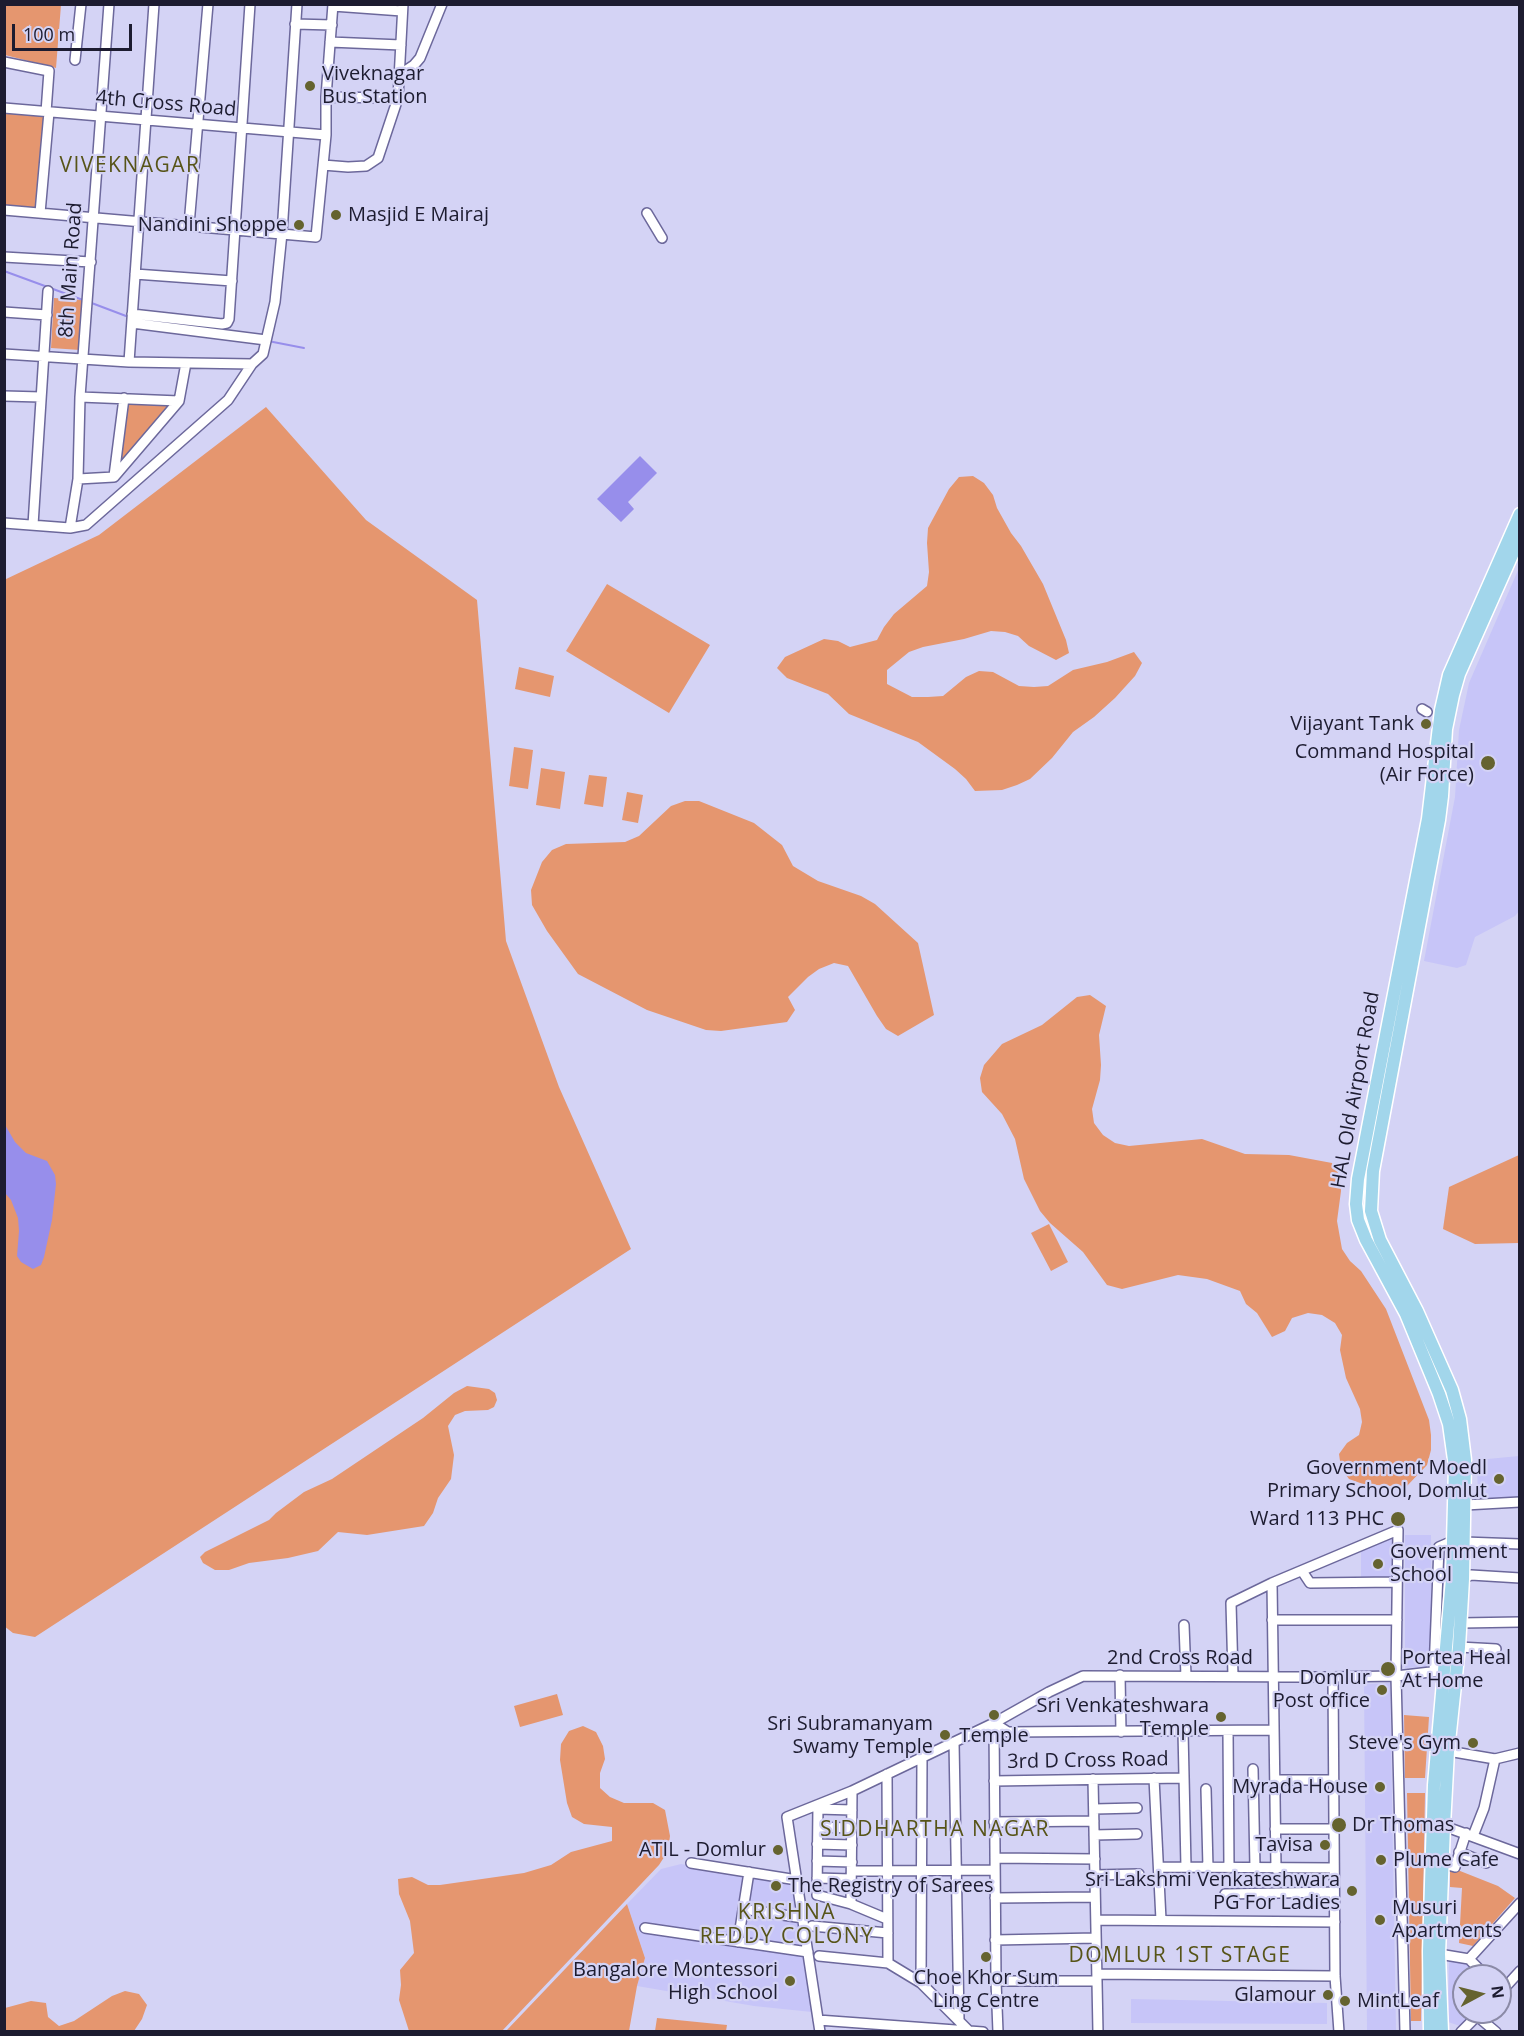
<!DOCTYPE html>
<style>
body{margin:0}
#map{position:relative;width:1524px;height:2036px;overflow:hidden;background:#d4d3f5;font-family:"Open Sans",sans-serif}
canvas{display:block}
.frame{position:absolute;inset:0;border:6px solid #1d1c30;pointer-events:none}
.north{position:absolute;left:1452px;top:1964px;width:60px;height:60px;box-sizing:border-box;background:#d4d3f5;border:2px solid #8b8aa6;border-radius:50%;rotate:83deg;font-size:16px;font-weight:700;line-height:24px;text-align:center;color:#1d1c30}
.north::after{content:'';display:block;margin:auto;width:21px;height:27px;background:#65632f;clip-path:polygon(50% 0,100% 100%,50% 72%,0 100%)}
.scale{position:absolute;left:12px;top:24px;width:120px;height:27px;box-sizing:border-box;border:3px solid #1d1c30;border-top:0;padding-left:8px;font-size:18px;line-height:21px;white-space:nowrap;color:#1d1c30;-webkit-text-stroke:4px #d4d3f5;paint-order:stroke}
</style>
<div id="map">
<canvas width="1524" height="2036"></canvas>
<div class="frame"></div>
<div class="north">N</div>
<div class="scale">100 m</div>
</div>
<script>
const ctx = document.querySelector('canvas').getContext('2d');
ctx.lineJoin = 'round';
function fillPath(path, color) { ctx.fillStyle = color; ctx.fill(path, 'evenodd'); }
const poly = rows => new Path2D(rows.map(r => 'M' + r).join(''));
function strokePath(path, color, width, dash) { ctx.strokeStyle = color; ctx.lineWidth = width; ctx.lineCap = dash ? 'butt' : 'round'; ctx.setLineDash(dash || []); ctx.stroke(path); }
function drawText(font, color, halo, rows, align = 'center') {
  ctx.font = font + ' "Open Sans",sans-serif'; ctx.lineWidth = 4.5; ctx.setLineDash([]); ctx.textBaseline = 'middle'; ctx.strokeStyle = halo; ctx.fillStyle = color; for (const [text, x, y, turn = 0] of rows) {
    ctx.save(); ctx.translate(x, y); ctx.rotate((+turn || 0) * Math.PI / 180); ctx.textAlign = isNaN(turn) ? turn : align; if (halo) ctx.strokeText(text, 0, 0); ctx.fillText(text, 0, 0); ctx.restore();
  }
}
fillPath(poly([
 [1519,568,1519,911,1515,916,1475,937,1466,965,1457,968,1424,961,1455,797,1459,730,1469,683],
 [1519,1456,1519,1499,1478,1502,1477,1460],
 [1395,1535,1395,1579,1361,1579,1361,1549],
 [1405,1535,1431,1535,1432,1666,1405,1668],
 [1390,1683,1396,2030,1367,2030,1364,1684],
 [681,1864,795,1884,812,2012,754,2006,637,1986,645,1958,627,1904,661,1869],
 [1449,1959,1466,1963,1481,1976,1464,1976,1464,2012,1475,2012,1460,2026,1448,2022],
 [1131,1999,1327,2003,1327,2024,1131,2023]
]), '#c7c5f8');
fillPath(poly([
 [5,4,61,5,56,68,5,55],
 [5,110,45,114,38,209,5,208],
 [54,298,83,300,80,350,51,348],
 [127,403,173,404,119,466],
 [266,407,366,520,477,600,506,941,559,1087,631,1249,35,1637,13,1633,4,1626,4,580,99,535],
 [973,476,984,483,993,495,997,508,1011,533,1021,546,1043,584,1066,640,1069,653,1056,660,1029,646,1018,636,1005,632,991,631,964,639,923,647,909,652,887,670,887,684,912,697,928,697,943,696,966,677,979,671,993,672,1019,686,1034,687,1048,686,1073,670,1107,662,1134,652,1142,663,1135,676,1115,698,1094,717,1073,732,1052,758,1030,779,1017,785,1002,790,975,791,966,779,955,769,918,742,849,714,828,694,787,678,777,668,785,657,824,639,838,641,850,647,877,640,884,627,894,614,927,586,929,572,927,543,928,528,949,489,959,477],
 [607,584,710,645,669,713,566,651],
 [519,667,554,676,550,697,515,689],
 [514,747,533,750,528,789,509,786],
 [541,768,565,772,560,809,536,805],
 [589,775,607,777,603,807,584,804],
 [627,792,643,795,638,823,622,820],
 [685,801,699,801,754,823,782,845,793,866,818,881,861,896,875,904,918,943,934,1015,898,1036,886,1029,877,1016,848,966,834,963,819,969,808,977,788,997,795,1010,787,1022,721,1031,706,1030,647,1010,578,974,547,931,532,905,531,890,542,862,552,850,566,844,625,842,639,836,671,806],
 [1090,995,1106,1006,1099,1035,1101,1065,1100,1080,1092,1109,1094,1123,1103,1135,1115,1143,1129,1146,1202,1139,1245,1154,1289,1155,1332,1163,1340,1176,1341,1191,1337,1221,1342,1249,1350,1261,1361,1271,1386,1309,1429,1420,1431,1435,1431,1450,1427,1465,1406,1487,1363,1484,1349,1479,1341,1468,1339,1454,1347,1443,1359,1435,1362,1422,1360,1409,1346,1378,1340,1350,1342,1335,1335,1323,1322,1315,1308,1313,1292,1318,1285,1331,1272,1337,1257,1313,1246,1304,1240,1291,1207,1279,1178,1275,1122,1289,1107,1285,1083,1252,1050,1223,1040,1211,1024,1179,1015,1139,1002,1114,982,1092,980,1078,984,1065,1002,1044,1042,1025,1077,997],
 [1519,1155,1519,1243,1475,1244,1443,1229,1449,1187],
 [1049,1224,1068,1262,1051,1271,1031,1233],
 [467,1386,489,1389,495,1393,497,1400,494,1407,488,1410,465,1411,455,1415,448,1426,454,1455,451,1479,438,1498,433,1513,424,1526,367,1535,338,1532,318,1551,288,1558,249,1563,229,1570,215,1570,203,1563,200,1557,205,1552,269,1520,276,1513,304,1492,332,1479,423,1418,454,1393],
 [557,1694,563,1715,520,1727,514,1706],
 [1404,1715,1429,1717,1425,1778,1405,1778],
 [583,1726,596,1732,603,1746,605,1759,600,1773,600,1788,610,1797,624,1803,653,1803,665,1810,670,1836,668,1851,659,1865,502,2031,409,2031,399,2000,401,1985,400,1970,414,1953,410,1921,399,1894,398,1879,412,1877,428,1885,440,1885,524,1873,551,1865,571,1852,612,1841,612,1827,584,1824,572,1817,567,1803,560,1760,561,1744,569,1731],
 [1425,1793,1421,2021,1411,2021,1407,1793],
 [1450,1867,1498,1886,1515,1898,1473,1946,1459,1943,1462,1888,1450,1887],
 [627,1904,645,1958,637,1986,629,2031,506,2031],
 [125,1991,139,1994,147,2005,142,2019,134,2031,5,2031,5,2008,31,2001,46,2003,48,2017,59,2026,74,2021,112,1996],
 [657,2018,727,2025,726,2031,655,2031]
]), '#e5966f');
fillPath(poly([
 [640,456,657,473,628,502,634,509,621,522,597,499],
 [4,1123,15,1142,26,1153,47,1161,55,1175,56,1184,52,1220,44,1257,41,1265,33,1269,21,1262,17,1256,19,1231,18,1218,11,1200,5,1193]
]), '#978eeb');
strokePath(poly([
 [4,271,83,300],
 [89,302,126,316],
 [268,341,304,348]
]), '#978eeb', 2);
const minor = poly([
 [333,6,402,11],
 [295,24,332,25],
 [330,42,401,45],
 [75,60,81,4],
 [4,62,49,71,46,112],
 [399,75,414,65,420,58,442,4],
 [326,97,398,98],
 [4,108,326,135],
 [323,165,348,167,366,166,378,158,398,98,403,4],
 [4,210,316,237,326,135,326,97,333,4],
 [40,213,49,112],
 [647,213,662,238],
 [189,225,208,4],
 [4,257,91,262],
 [135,274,232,281],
 [4,312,47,315],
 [132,314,222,324,227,323,229,319,250,4],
 [132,323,266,340],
 [4,354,129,362,252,364],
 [129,362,154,4],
 [4,396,41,397],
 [80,397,179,401],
 [114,476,124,398],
 [78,479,114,477,179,401,186,363],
 [4,523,70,528,86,525,228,400,252,364,263,354,275,302,282,233,297,4],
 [33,525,48,291],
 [70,528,78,479,80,397,109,4],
 [1422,709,1427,712],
 [1465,1505,1520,1502],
 [1464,1542,1520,1544],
 [1302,1571,1310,1583,1397,1582],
 [1463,1579,1471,1575,1520,1578],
 [1272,1583,1276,1869],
 [1272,1620,1397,1620],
 [1461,1623,1520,1622],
 [1184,1625,1186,1676],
 [1459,1647,1496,1649],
 [1434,1671,1439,1547,1453,1541],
 [1120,1675,1121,1732],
 [1233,1676,1231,1603,1272,1583,1398,1530,1396,1676,1405,2032],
 [1333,1677,1335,1976,1339,2032],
 [994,1723,996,1981,998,2032],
 [994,1723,1008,1732,1274,1730],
 [1183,1731,1186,1867],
 [1228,1731,1229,1868],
 [954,1742,959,2020],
 [1448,1751,1495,1759,1520,1753],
 [1253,1769,1255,1868],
 [887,1774,888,1963],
 [1154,1778,1161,1920],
 [1093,1779,1098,2032],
 [1275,1780,1333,1780],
 [994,1781,1183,1778],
 [1206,1789,1208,1868],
 [818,1805,817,1895,851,1904,887,1919],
 [818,1809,852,1810],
 [1094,1809,1137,1808],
 [994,1822,1094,1821],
 [1444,1826,1520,1854],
 [818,1827,852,1828],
 [1275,1829,1334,1829],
 [1094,1835,1137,1834],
 [1473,1836,1484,1808,1495,1759],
 [817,1844,852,1845],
 [1459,1852,1486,1863],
 [995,1858,1095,1859],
 [817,1861,852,1862],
 [691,1863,797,1880],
 [1448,1865,1455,1867,1466,1833],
 [1159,1867,1334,1868],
 [852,1871,995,1870],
 [1095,1875,1139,1874],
 [817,1878,851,1879],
 [851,1886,887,1886],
 [1225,1894,1334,1892],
 [995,1898,1095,1897],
 [851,1904,852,1791],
 [743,1909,803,1918],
 [1096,1920,1335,1922],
 [812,1926,888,1933],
 [645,1928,808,1952],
 [995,1940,1096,1938],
 [738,1942,749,1872],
 [1439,1954,1469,1959,1486,1976],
 [819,1956,888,1963,921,1983,969,2031],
 [1469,1959,1520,1903],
 [1097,1974,1335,1976],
 [996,1981,1097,1981],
 [921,1983,922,1757],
 [1500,1993,1520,1971],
 [1477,2016,1496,2032],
 [818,2020,983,2032],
 [820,2032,787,1817,852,1791,994,1723,1049,1692,1083,1676,1333,1677,1396,1676,1439,1671,1456,1671],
 [1461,2032,1481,2012]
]);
const major = poly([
 [1430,2032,1429,1951,1434,1785,1452,1579,1455,1467,1449,1424,1439,1394,1406,1314,1366,1240,1358,1220,1356,1204,1358,1179,1428,819,1441,710,1449,675,1520,514],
 [1442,2032,1439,1954,1444,1826,1448,1751,1459,1647,1463,1579,1465,1460,1460,1419,1452,1390,1417,1311,1380,1240,1371,1211,1373,1171,1439,820,1442,796,1446,729,1453,695,1459,674,1520,537]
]);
strokePath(minor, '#6c689b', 12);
strokePath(major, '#fff', 15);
strokePath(minor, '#fff', 9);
strokePath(major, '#a2d6eb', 12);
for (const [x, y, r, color] of [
 [310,86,6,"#65632f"],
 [336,215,6,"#65632f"],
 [299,225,6,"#65632f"],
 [1426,724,6,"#65632f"],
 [1488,763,8,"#65632f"],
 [1499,1479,6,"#65632f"],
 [1398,1519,8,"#65632f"],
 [1378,1564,6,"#65632f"],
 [1388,1669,8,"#65632f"],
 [1382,1690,6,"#65632f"],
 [994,1715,6,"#65632f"],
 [1221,1717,6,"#65632f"],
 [945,1735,6,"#65632f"],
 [1473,1743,6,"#65632f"],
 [1380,1787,6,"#65632f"],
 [1339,1825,8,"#65632f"],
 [1325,1845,6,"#65632f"],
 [778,1850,6,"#65632f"],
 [1381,1860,6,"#65632f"],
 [776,1886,6,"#65632f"],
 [1352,1891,6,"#65632f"],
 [1380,1920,6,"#65632f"],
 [986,1957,6,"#65632f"],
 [790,1981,6,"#65632f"],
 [1328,1995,6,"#65632f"],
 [1345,2001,6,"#65632f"]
]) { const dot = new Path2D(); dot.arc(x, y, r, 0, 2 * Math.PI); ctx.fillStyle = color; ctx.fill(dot); strokePath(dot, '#d4d3f5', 2); }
drawText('20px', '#1d1c30', '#d4d3f5', [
 ["Viveknagar",322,74,"left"],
 ["Bus Station",322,97,"left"],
 ["Masjid E Mairaj",348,215,"left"],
 ["Nandini Shoppe",287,225],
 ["Vijayant Tank",1414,724],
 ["Command Hospital",1474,752],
 ["(Air Force)",1474,775],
 ["Government Moedl",1487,1468],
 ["Primary School, Domlut",1487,1491],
 ["Ward 113 PHC",1384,1519],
 ["Government",1390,1552,"left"],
 ["School",1390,1575,"left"],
 ["Portea Heal",1402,1658,"left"],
 ["At Home",1402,1681,"left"],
 ["Domlur",1370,1678],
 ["Post office",1370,1701],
 ["Sri Venkateshwara",1209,1706],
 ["Temple",1209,1729],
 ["Sri Subramanyam",933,1724],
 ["Swamy Temple",933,1747],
 ["Temple",994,1736,"center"],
 ["Steve's Gym",1461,1743],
 ["Myrada House",1368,1787],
 ["Dr Thomas",1352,1825,"left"],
 ["Tavisa",1313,1845],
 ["ATIL - Domlur",766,1850],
 ["Plume Cafe",1393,1860,"left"],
 ["Sri Lakshmi Venkateshwara",1340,1880],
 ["PG For Ladies",1340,1903],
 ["The Registry of Sarees",788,1886,"left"],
 ["Musuri",1392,1908,"left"],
 ["Apartments",1392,1931,"left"],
 ["Bangalore Montessori",778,1970],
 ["High School",778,1993],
 ["Choe Khor Sum",986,1978,"center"],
 ["Ling Centre",986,2001,"center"],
 ["Glamour",1316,1995],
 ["MintLeaf",1357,2001,"left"]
], 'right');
drawText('20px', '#1d1c30', '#d4d3f5', [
 ["4th Cross Road",166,104,5],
 ["8th Main Road",71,270,-86],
 ["HAL Old Airport Road",1356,1090,-80],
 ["2nd Cross Road",1180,1658],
 ["3rd D Cross Road",1088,1761,-1]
]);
ctx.letterSpacing = '1.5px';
drawText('21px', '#575418', '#d4d3f5', [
 ["VIVEKNAGAR",130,166],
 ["SIDDHARTHA NAGAR",935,1830],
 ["KRISHNA",787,1913],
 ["REDDY COLONY",787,1937],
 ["DOMLUR 1ST STAGE",1180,1956]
]);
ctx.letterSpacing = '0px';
</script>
